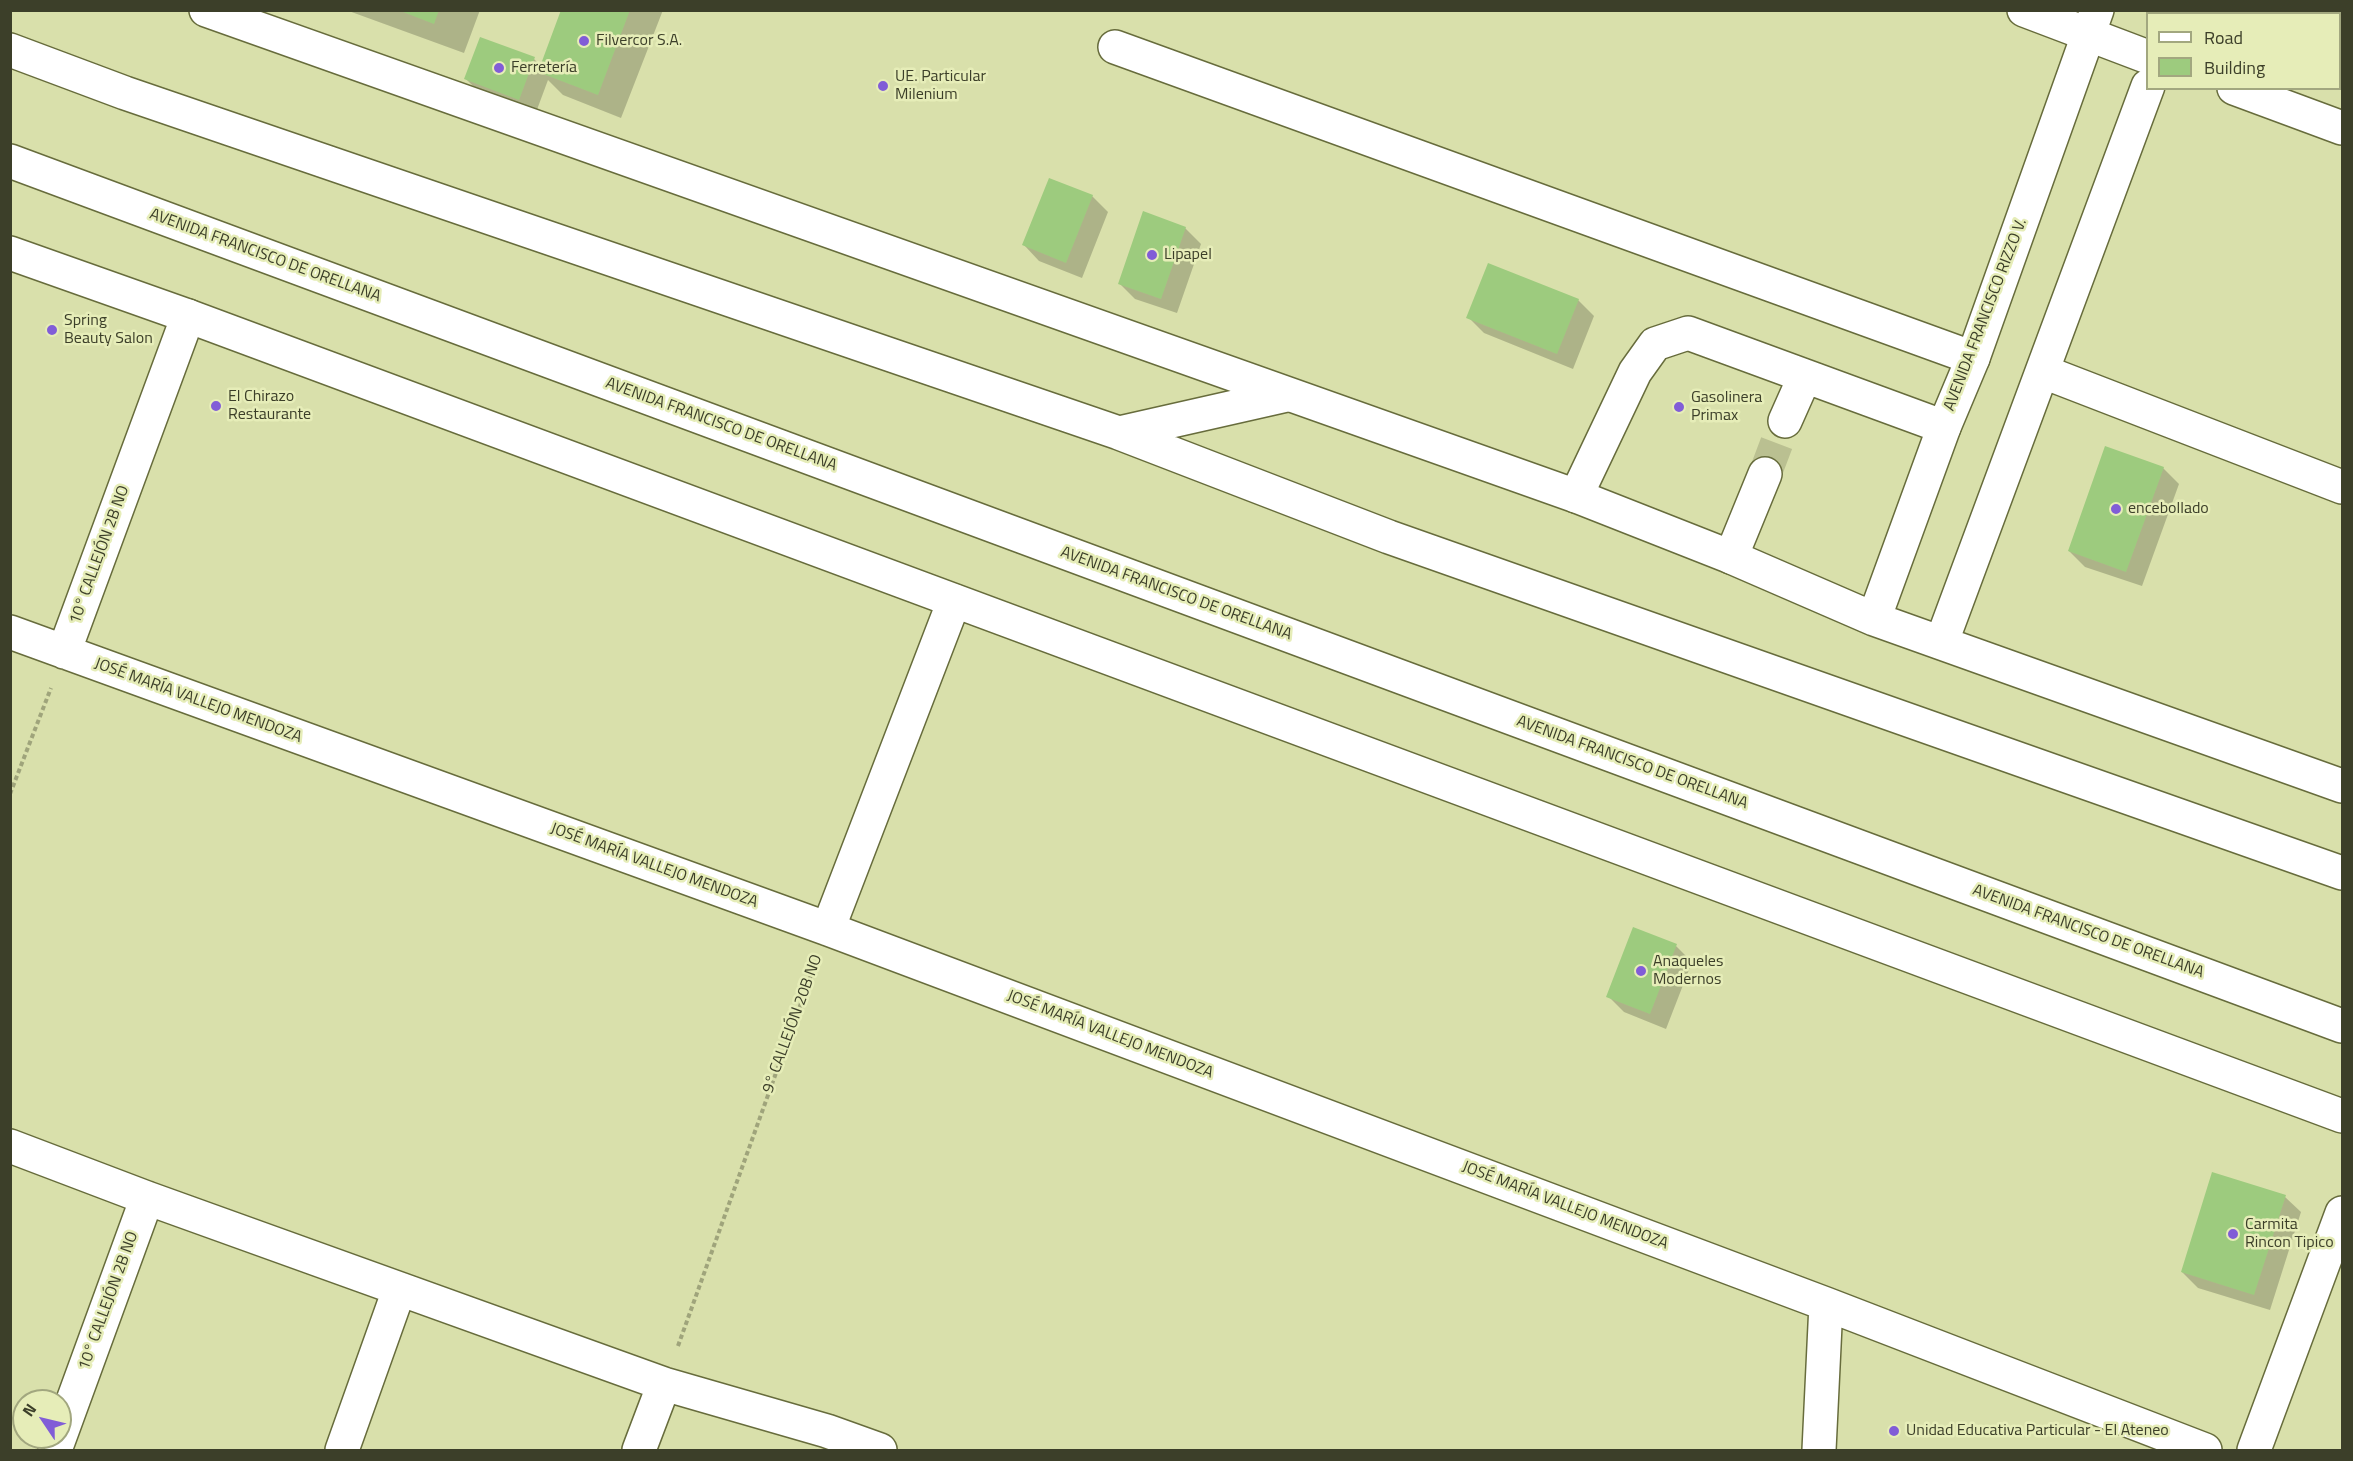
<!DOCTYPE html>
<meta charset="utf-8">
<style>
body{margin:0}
#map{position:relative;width:2353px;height:1461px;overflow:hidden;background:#d9e0ab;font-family:"Titillium Web",sans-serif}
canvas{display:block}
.frame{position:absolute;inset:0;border:12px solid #3c3f29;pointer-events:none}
.legend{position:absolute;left:2146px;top:12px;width:195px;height:78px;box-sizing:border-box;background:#e6edb8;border:2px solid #a2a77f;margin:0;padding:8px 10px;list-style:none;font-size:18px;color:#3c3f29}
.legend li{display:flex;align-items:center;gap:12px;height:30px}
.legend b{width:30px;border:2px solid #a2a77f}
.north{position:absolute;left:12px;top:1389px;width:60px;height:60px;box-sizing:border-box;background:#e6edb8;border:2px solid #a2a77f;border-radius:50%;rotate:305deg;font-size:16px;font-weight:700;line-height:24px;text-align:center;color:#3c3f29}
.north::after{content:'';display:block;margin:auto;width:21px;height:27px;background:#815dd7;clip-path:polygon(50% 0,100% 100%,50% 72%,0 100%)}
</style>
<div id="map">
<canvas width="2353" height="1461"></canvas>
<div class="frame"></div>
<ul class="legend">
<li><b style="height:8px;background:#fff"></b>Road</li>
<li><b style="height:16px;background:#9dcb7e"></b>Building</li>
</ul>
<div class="north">N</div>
</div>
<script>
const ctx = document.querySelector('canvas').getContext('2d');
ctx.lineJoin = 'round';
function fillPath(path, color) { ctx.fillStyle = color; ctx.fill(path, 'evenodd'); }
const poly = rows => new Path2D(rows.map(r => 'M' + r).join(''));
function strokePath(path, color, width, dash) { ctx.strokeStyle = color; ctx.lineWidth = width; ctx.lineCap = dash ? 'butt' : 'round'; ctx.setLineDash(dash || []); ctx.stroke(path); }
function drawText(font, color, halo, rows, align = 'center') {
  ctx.font = font + ' "Titillium Web",sans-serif'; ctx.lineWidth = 5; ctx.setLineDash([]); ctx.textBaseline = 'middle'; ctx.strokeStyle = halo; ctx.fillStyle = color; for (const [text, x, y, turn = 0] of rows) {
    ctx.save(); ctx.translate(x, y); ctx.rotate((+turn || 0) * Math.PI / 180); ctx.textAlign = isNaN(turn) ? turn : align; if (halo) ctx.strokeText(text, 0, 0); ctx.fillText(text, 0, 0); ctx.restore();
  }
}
fillPath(poly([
 [346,10,480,10,464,53],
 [563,10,663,10,621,118,563,95,548,80,535,115,482,95,466,79,534,59,541,66],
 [1092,196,1108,212,1082,278,1039,261,1024,245],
 [1185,228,1201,244,1177,313,1135,299,1119,283],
 [1578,300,1594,316,1573,369,1484,333,1468,317],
 [2163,468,2179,484,2142,586,2085,567,2069,551],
 [1676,946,1692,962,1666,1029,1624,1012,1608,996],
 [2285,1197,2301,1212,2270,1310,2198,1288,2182,1272]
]), '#0003');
fillPath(poly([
 [398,10,439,10,434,24],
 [561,10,630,10,598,95,538,72],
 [480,37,535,57,519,100,464,79],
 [1049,178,1093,195,1066,263,1022,245],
 [1143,211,1186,227,1161,299,1118,284],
 [1488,263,1579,299,1557,354,1466,318],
 [2105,446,2164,467,2126,572,2068,551],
 [1633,927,1677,944,1650,1014,1606,997],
 [2212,1172,2286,1195,2254,1295,2181,1272]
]), '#9dcb7e');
strokePath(poly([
 [1765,474,1785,421]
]), '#bac091', 33, [33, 16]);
const minor = poly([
 [2024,10,2148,57],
 [1115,47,1973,358],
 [2234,88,2342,128],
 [2044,372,2342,487],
 [1785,421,1805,376],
 [1576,496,1635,372,1655,344,1688,333,1944,427],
 [1731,557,1765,474],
 [10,632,828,929,1826,1304,2205,1450],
 [64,652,188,316],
 [828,929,954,601],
 [10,1146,147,1198,664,1384,827,1431,880,1450],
 [55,1450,147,1198],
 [342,1450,399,1290],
 [639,1450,664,1384],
 [1819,1450,1826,1304],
 [2254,1450,2342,1213]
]);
const major = poly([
 [206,10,1576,496,1731,557,1874,619,2342,786],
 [2174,14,2175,10],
 [10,253,188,316,2342,1116],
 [1874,619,1944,427,1973,358,2097,10],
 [1942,641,2148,86]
]);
const highway = poly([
 [10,50,125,93,1119,433,1389,537,2342,873],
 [10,161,2342,1026],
 [1119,433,1287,395]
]);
strokePath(minor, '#676c3c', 36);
strokePath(major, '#676c3c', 36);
strokePath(highway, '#676c3c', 36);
strokePath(poly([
 [10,794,51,688],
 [678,1346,814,967]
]), '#9fa47b', 4, [4.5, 3]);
strokePath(minor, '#fff', 33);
strokePath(major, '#fff', 33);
strokePath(highway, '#fff', 33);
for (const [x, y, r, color] of [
 [584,41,6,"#815dd7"],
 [499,68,6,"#815dd7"],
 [883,86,6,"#815dd7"],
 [1152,255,6,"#815dd7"],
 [52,330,6,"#815dd7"],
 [216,406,6,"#815dd7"],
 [1679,407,6,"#815dd7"],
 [2116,509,6,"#815dd7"],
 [1641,971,6,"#815dd7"],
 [2233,1234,6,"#815dd7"],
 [1894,1431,6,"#815dd7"]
]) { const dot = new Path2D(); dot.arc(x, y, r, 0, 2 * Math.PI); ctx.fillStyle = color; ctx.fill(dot); strokePath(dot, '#e6edb8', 2); }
drawText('16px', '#3c3f29', '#e6edb8', [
 ["Filvercor S.A.",596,41],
 ["Ferretería",511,68],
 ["UE. Particular",895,77],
 ["Milenium",895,95],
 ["Lipapel",1164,255],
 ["Spring",64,321],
 ["Beauty Salon",64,339],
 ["El Chirazo",228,397],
 ["Restaurante",228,415],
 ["Gasolinera",1691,398],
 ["Primax",1691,416],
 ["encebollado",2128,509],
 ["Anaqueles",1653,962],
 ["Modernos",1653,980],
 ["Carmita",2245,1225],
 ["Rincon Tipico",2245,1243],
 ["Unidad Educativa Particular - El Ateneo",1906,1431]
], 'left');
drawText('16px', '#3c3f29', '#e6edb8', [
 ["AVENIDA FRANCISCO DE ORELLANA",265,256,20],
 ["AVENIDA FRANCISCO RIZZO V.",1986,315,-69],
 ["AVENIDA FRANCISCO DE ORELLANA",721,425,20],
 ["10° CALLEJÓN 2B NO",100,555,-70],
 ["AVENIDA FRANCISCO DE ORELLANA",1176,594,20],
 ["JOSÉ MARÍA VALLEJO MENDOZA",198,701,20],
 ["AVENIDA FRANCISCO DE ORELLANA",1632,763,20],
 ["JOSÉ MARÍA VALLEJO MENDOZA",654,866,20],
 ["AVENIDA FRANCISCO DE ORELLANA",2088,932,20],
 ["9° CALLEJÓN 20B NO",793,1024,-70],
 ["JOSÉ MARÍA VALLEJO MENDOZA",1110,1035,21],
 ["JOSÉ MARÍA VALLEJO MENDOZA",1565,1206,21],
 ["10° CALLEJÓN 2B NO",109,1301,-70]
]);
</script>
